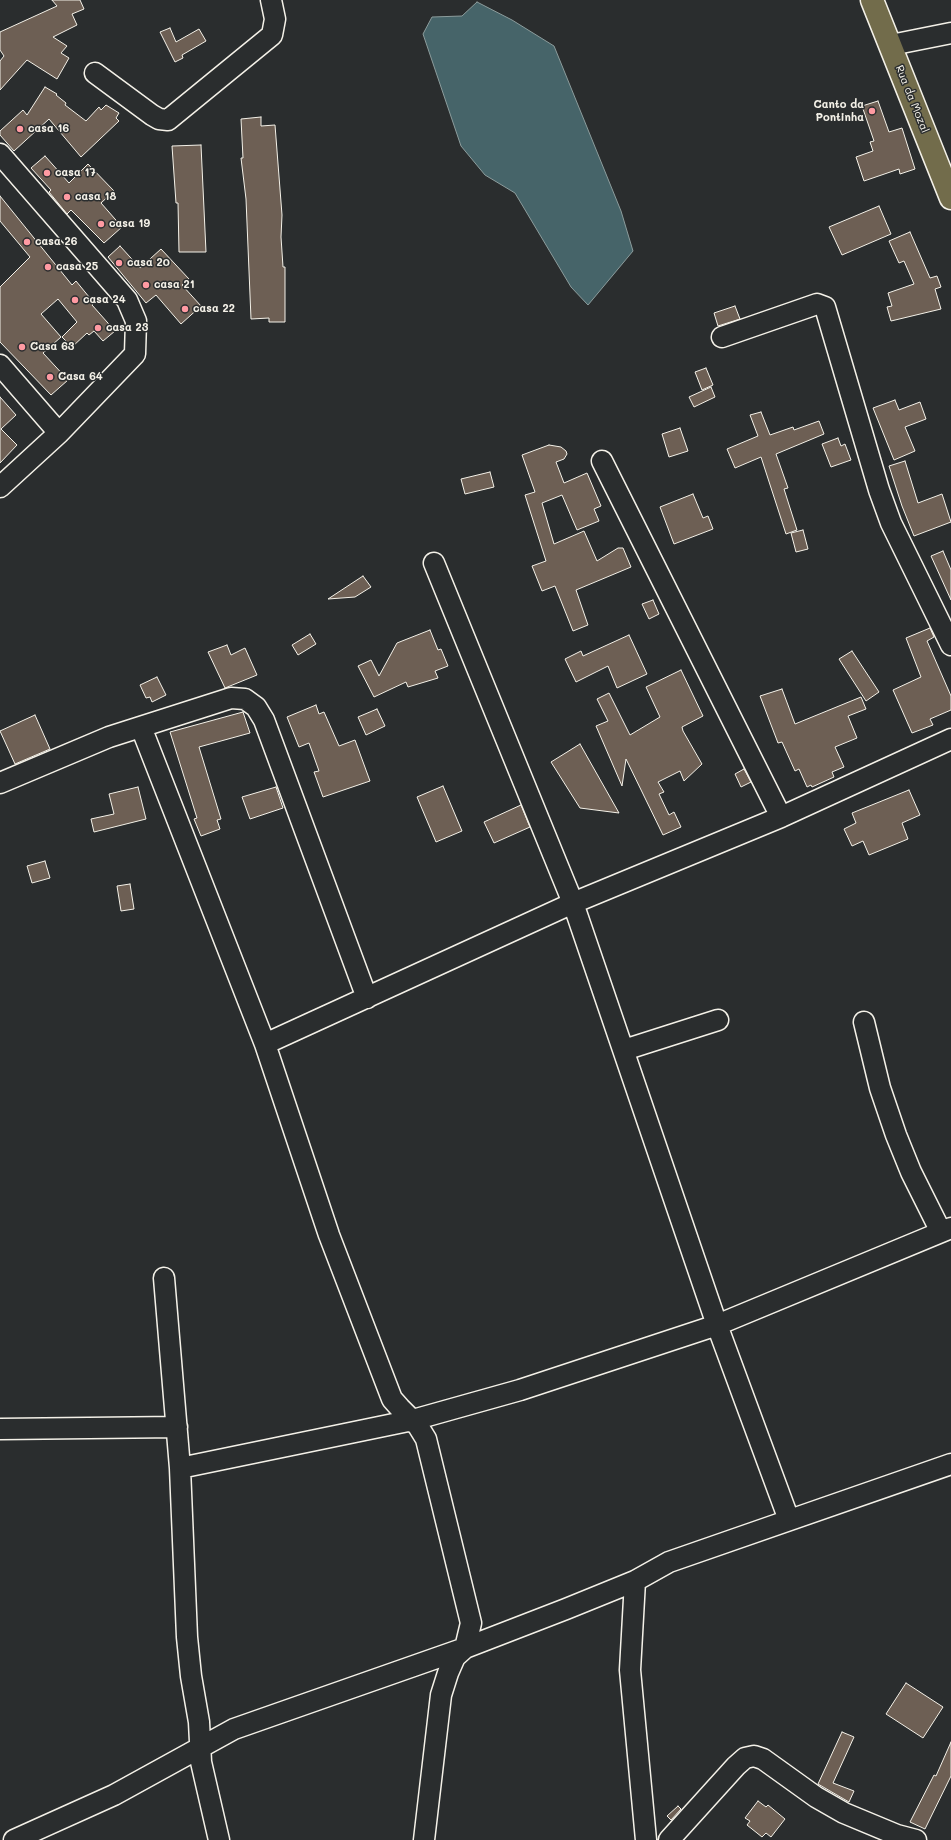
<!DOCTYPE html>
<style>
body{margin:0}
canvas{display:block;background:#2a2d2e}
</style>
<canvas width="951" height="1840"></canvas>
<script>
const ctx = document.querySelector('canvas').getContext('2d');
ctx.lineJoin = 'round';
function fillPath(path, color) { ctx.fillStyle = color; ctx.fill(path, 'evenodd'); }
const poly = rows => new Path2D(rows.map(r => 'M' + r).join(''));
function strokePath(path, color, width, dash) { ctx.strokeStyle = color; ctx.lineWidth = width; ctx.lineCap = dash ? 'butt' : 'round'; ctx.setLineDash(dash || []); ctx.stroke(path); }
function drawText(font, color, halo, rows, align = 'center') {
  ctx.font = font + ' Mali,sans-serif'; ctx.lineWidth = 3; ctx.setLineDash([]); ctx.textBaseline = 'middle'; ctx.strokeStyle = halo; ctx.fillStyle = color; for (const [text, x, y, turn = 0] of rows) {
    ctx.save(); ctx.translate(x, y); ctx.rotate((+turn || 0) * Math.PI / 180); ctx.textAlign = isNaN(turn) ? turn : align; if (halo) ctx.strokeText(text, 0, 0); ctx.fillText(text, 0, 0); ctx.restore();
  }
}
const water = poly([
 [477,2,512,20,554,46,621,211,633,251,588,305,571,287,515,193,485,175,461,146,423,34,432,17,462,16,477,2]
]);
fillPath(water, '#466469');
strokePath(water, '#8c9c9c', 1);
const building = poly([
 [52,0,80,0,84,9,72,14,77,25,53,37,67,46,61,53,69,58,57,79,27,60,0,90,0,61,4,56,0,50,0,32,57,6,52,0],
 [170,28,176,42,199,29,206,41,182,55,183,58,175,62,160,32,170,28],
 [45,87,57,94,56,95,66,103,65,105,86,121,99,107,101,110,106,105,119,113,116,118,119,121,81,157,49,119,14,151,0,135,0,131,23,110,27,115,45,87],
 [878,101,889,132,902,128,915,169,900,174,899,169,864,181,856,157,873,151,870,142,874,141,862,106,878,101],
 [261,117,261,126,275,125,282,215,281,237,283,267,285,267,285,322,269,322,269,318,251,319,246,199,241,158,243,158,241,119,261,117],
 [201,145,206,252,179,252,178,203,176,203,172,146,201,145],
 [45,156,69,183,88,164,114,191,101,203,122,227,104,243,71,210,67,214,49,192,51,190,31,168,45,156],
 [0,196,72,285,76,281,94,303,92,305,115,331,103,341,94,331,89,335,87,333,72,347,62,337,77,322,58,299,41,314,61,337,43,353,68,380,51,395,0,342,0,287,30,257,0,221,0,196],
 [879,206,891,234,842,255,829,227,879,206],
 [910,232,930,278,937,276,941,287,935,289,941,309,891,321,887,307,892,306,888,293,914,284,904,261,899,263,889,241,910,232],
 [120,246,140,268,161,249,189,279,182,285,201,306,181,324,156,295,146,303,108,257,120,246],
 [735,306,740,319,718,326,714,313,735,306],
 [706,368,713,385,702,390,695,372,706,368],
 [711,387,715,397,694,407,689,397,711,387],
 [0,397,16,415,1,429,17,445,0,463,0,397],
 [895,400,899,410,920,402,926,419,905,427,915,451,894,460,873,408,895,400],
 [761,412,770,435,793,427,794,430,819,421,824,434,776,454,788,488,784,489,797,530,786,534,761,457,735,468,727,449,758,436,750,415,761,412],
 [680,428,688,451,669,457,662,434,680,428],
 [838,438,841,446,845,444,851,460,831,467,822,444,838,438],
 [549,445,561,447,566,451,567,454,564,459,556,462,564,483,587,473,601,506,594,509,599,521,577,530,562,495,542,503,554,544,584,531,597,561,618,548,623,548,631,567,576,590,588,625,573,631,555,586,542,591,532,566,546,561,525,495,535,492,522,455,549,445],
 [905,461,918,503,942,494,951,522,914,536,902,506,889,466,905,461],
 [490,472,494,487,465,494,461,479,490,472],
 [693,494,703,518,708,516,713,529,674,544,660,507,693,494],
 [803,530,808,549,796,552,791,533,803,530],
 [943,551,951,570,951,600,931,556,943,551],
 [363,576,371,587,355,597,328,599,363,576],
 [653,600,659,614,649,619,642,604,653,600],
 [930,628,934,637,927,641,951,696,951,710,930,719,933,725,912,733,893,690,921,677,906,638,930,628],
 [430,630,438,650,441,649,448,666,435,671,438,678,408,687,406,682,374,697,358,666,371,660,379,676,397,643,430,630],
 [310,634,316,644,298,655,292,645,310,634],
 [629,635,647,674,617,688,608,666,576,682,565,659,581,651,583,656,629,635],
 [227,645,231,655,245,648,257,675,225,688,208,652,227,645],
 [852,651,879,692,866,701,839,659,852,651],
 [681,670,703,716,682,727,683,731,702,764,684,781,680,771,658,782,664,792,659,794,669,815,674,812,681,827,663,835,626,759,622,786,596,726,608,721,597,699,609,693,630,735,660,717,646,687,681,670],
 [157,677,166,695,152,702,150,697,146,698,140,685,157,677],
 [782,689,795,724,861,697,866,709,848,716,857,738,835,747,844,767,832,772,834,777,812,787,811,785,807,787,799,769,795,771,782,742,778,743,760,696,782,689],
 [316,705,319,714,324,712,339,746,355,740,370,781,323,797,314,772,319,771,309,743,299,747,287,717,316,705],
 [377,709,385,726,366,735,358,717,377,709],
 [243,712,250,733,199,747,221,819,217,820,220,829,201,836,194,819,197,818,170,732,243,712],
 [35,715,50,749,15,764,0,731,35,715],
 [580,744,619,813,580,808,551,762,580,744],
 [744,769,751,782,741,787,735,774,744,769],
 [443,786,462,831,436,842,417,797,443,786],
 [138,787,146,819,94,832,91,819,114,814,109,794,138,787],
 [276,787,283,808,250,819,242,797,276,787],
 [909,790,920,815,902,823,908,839,869,855,863,841,852,846,844,829,856,823,852,813,909,790],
 [521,805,530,827,494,843,484,822,521,805],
 [45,861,50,878,32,883,27,866,45,861],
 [130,884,134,909,121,911,117,886,130,884],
 [906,1683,943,1707,923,1738,886,1714,906,1683],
 [842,1732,854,1737,833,1783,854,1791,849,1802,818,1784,842,1732],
 [951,1742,951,1776,925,1829,910,1822,934,1775,936,1776,951,1742],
 [758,1801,766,1807,768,1805,785,1819,771,1837,766,1833,762,1837,747,1825,750,1821,745,1818,758,1801],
 [678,1806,681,1809,671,1820,667,1816,678,1806]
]);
fillPath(building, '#6d5f54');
strokePath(building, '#f4f1e8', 1);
const minor = poly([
 [891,45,951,33],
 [95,73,152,115,159,119,168,120,272,35,275,19,271,0],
 [0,154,127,300,136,321,135,354,59,433,0,487],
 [722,337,817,304,825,307,879,490,891,523,951,645],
 [0,365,59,433],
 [602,461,781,817],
 [434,563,573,903,717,1325,789,1520],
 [141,727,265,1044,329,1235,392,1399,400,1408,418,1426,426,1439,471,1623,465,1648,455,1657,448,1673,441,1695,424,1840],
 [0,783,109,737,231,698,245,699,256,707,264,720,367,998],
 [864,1022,880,1088,896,1135,911,1172,941,1232],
 [265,1044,573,903,781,817,951,739],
 [624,1050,718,1020],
 [164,1278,180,1468,187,1637,191,1676,199,1722,201,1762,219,1840],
 [0,1429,177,1427],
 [180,1468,413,1420,520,1390,717,1325,951,1228],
 [635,1581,630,1670,646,1840],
 [14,1840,114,1795,234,1729,465,1648,566,1609,635,1581,669,1562,951,1464],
 [669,1840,736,1766,745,1758,754,1756,763,1759,816,1797,844,1813,897,1835,916,1840]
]);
const major = poly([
 [872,0,951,198]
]);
strokePath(minor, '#f4f1e8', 23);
strokePath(major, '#f4f1e8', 25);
strokePath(minor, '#2a2d2e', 20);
strokePath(major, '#726c4b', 22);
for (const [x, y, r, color] of [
 [872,111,4,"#ff9aa2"],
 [20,129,4,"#ff9aa2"],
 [47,173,4,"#ff9aa2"],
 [67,197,4,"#ff9aa2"],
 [101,224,4,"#ff9aa2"],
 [27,242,4,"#ff9aa2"],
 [119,263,4,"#ff9aa2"],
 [48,267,4,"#ff9aa2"],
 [146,285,4,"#ff9aa2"],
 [75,300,4,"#ff9aa2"],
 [185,309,4,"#ff9aa2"],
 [98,328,4,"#ff9aa2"],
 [22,347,4,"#ff9aa2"],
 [50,377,4,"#ff9aa2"]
]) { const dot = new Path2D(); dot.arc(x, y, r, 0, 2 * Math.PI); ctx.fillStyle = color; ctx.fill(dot); strokePath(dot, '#2a2d2e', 1.5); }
drawText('11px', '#f4f1e8', '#2a2d2e', [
 ["Rua da Mozal",912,99,68]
]);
drawText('bold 11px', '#f4f1e8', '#2a2d2e', [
 ["Canto da",864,105,"right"],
 ["Pontinha",864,118,"right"],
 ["casa 16",28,129],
 ["casa 17",55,173],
 ["casa 18",75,197],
 ["casa 19",109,224],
 ["casa 26",35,242],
 ["casa 20",127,263],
 ["casa 25",56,267],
 ["casa 21",154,285],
 ["casa 24",83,300],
 ["casa 22",193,309],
 ["casa 23",106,328],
 ["Casa 63",30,347],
 ["Casa 64",58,377]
], 'left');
</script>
